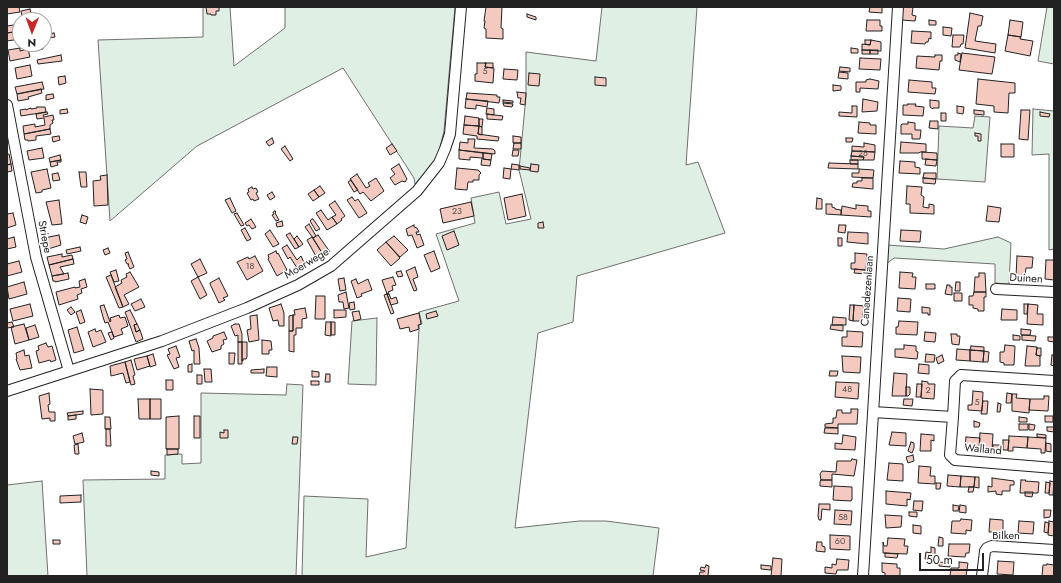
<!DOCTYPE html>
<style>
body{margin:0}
#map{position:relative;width:1061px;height:583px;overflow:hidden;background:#fff;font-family:Jost,sans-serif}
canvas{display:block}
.frame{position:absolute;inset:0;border:8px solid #222;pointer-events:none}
.north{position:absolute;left:12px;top:12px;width:40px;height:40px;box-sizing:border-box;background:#fff;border:1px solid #a7a7a7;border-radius:50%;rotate:181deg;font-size:11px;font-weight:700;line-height:16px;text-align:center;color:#222}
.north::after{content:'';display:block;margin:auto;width:14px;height:18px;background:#c62828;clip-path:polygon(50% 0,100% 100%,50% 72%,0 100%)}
.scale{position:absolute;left:919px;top:553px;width:65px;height:18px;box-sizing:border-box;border:2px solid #222;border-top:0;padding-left:5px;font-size:12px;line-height:14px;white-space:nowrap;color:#222;-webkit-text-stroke:3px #fff;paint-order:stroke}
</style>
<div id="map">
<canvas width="1061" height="583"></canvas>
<div class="frame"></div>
<div class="north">N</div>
<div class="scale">50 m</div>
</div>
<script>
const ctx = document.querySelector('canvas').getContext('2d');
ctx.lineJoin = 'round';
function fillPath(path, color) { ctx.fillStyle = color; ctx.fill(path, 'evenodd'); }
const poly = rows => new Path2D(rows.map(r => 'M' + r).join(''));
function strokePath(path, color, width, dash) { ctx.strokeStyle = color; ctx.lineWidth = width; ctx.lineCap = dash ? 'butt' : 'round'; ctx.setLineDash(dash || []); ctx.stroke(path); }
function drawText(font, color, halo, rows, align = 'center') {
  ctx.font = font + ' Jost,sans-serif'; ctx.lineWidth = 3; ctx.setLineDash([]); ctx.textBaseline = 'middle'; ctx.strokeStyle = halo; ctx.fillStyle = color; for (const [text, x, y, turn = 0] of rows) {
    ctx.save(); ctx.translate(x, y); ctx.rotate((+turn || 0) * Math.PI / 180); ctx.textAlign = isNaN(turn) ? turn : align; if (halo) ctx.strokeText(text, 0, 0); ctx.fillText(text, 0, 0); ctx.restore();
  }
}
const green = poly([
 [203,7,230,7,234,66,285,28,285,7,455,7,444,131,439,152,433,164,415,184,414,178,343,68,197,146,110,221,98,40,203,37,203,7],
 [602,7,697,7,686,165,698,162,725,233,577,276,573,322,538,333,515,528,579,521,606,521,659,528,653,576,302,576,304,496,368,499,366,557,406,548,419,329,419,325,422,324,419,312,459,301,436,234,475,223,471,198,499,192,506,224,531,219,519,170,526,96,526,52,596,61,602,7],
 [1047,7,1054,7,1054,64,1038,61,1047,7],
 [1033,109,1054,111,1054,249,1049,250,1049,154,1032,155,1033,109],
 [975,116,990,117,985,182,937,179,939,126,973,128,975,116],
 [998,237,1011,243,1009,284,995,283,995,264,894,258,886,264,887,245,944,249,998,237],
 [377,318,376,385,348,384,352,321,377,318],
 [287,384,303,385,296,576,87,576,83,480,165,479,165,455,182,454,182,464,201,463,201,393,286,395,287,384],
 [42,481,48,576,7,576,7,485,42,481]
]);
fillPath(green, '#e0efe3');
strokePath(green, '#6f6f6f', 1);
const building = poly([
 [7,7,19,7,20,12,7,14,7,7],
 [206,7,219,7,219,11,216,11,216,15,211,15,211,14,207,14,206,7],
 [486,7,502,7,501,28,503,29,503,39,486,38,486,29,484,28,485,21,484,21,486,7],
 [870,7,883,7,882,8,882,13,869,12,870,7],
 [903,7,913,7,912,15,916,16,915,21,902,20,903,7],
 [30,9,31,14,22,16,21,11,30,9],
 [970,13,983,16,981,26,978,26,975,41,996,44,995,53,965,48,970,13],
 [527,14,536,17,536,20,527,17,527,14],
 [867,20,880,20,880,26,882,26,882,31,866,31,867,20],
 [929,20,936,21,936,25,929,25,929,20],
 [1010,20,1023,22,1021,37,1008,35,1010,20],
 [20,24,20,31,7,33,7,26,20,24],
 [943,27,952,28,951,36,943,35,943,27],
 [20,31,20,39,7,41,7,33,20,31],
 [912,31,931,32,931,39,929,38,928,42,926,42,925,44,911,43,912,31],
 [54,33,55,37,44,39,44,35,54,33],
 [953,35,964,35,963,44,961,44,960,47,952,47,953,35],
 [1008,35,1021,37,1020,39,1033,41,1030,56,1005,51,1008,35],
 [865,40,871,40,870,45,865,44,865,40],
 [871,40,881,42,881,51,862,50,862,44,870,45,871,40],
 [33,44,43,44,43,49,35,51,33,44],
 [20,48,20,51,28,49,30,57,10,61,8,50,20,48],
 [851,48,858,49,858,53,851,53,851,48],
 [862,50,870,50,870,54,862,54,862,50],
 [870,50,878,50,878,54,870,54,870,50],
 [958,53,961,54,960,62,955,60,955,55,958,55,958,53],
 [962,53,995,57,992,74,959,70,962,53],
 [61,55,62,61,38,64,37,60,61,55],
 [935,55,942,55,942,61,940,61,939,70,916,68,917,56,935,57,935,55],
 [860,58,881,59,880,70,859,69,860,58],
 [477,63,486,63,485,67,494,68,493,83,475,81,475,74,477,74,477,63],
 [485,63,493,63,493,68,485,67,486,63,485,63],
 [30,65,32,76,17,79,15,68,30,65],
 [840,67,850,68,850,72,839,71,840,67],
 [504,69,518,70,517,80,503,79,504,69],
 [839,72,848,73,848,79,838,78,839,72],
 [529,73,540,74,539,86,528,85,529,73],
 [65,76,66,83,59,85,58,77,65,76],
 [595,77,606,78,606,86,595,85,595,77],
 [870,79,879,81,878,89,860,88,860,92,856,92,856,82,866,82,866,80,870,79],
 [978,79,1015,83,1015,93,1009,93,1008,113,994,112,994,106,976,104,978,79],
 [909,80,932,82,932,88,936,88,935,94,908,92,909,80],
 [42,82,44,89,17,94,15,87,42,82],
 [833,85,841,86,841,90,833,91,833,85],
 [41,89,42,93,28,97,29,99,18,101,17,94,41,89],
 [517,92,526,93,525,105,520,104,521,98,518,98,517,92],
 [467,93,497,95,497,97,500,97,499,103,466,99,467,93],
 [53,94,54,98,46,100,46,95,53,94],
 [466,99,488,101,487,107,476,105,476,109,465,108,466,99],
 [863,99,878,102,877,111,862,112,863,99],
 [503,100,513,101,513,103,503,102,503,100],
 [930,100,939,101,939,108,933,108,933,109,930,107,930,100],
 [503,103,513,104,512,107,504,106,503,103],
 [908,104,916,104,915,106,924,107,923,116,903,115,903,105,908,105,908,104],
 [852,106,857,106,857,117,839,116,839,112,852,113,852,106],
 [957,106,964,107,963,114,957,113,957,106],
 [37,107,45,107,46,112,21,116,20,110,26,109,26,110,28,109,31,108,31,109,37,108,37,107],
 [487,108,494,109,494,115,486,114,487,108],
 [67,109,68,113,60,114,60,110,67,109],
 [974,110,984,111,984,115,974,114,974,110],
 [1021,110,1030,110,1028,140,1019,139,1021,110],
 [47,112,48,114,43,115,44,117,53,115,54,120,52,120,53,123,50,125,50,129,24,134,23,126,35,124,35,127,45,125,44,118,37,119,36,114,47,112],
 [1040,112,1050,114,1049,117,1040,116,1040,112],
 [941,113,946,113,946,121,941,121,941,113],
 [487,114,503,116,502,120,487,119,487,114],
 [465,116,479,118,479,126,464,125,465,116],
 [479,119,483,119,482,127,479,126,479,119],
 [930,121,938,121,938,129,929,128,930,121],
 [859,122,870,123,870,125,876,125,876,134,858,133,859,122],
 [908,122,915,123,915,130,921,130,920,139,912,139,912,134,901,134,901,125,902,124,908,124,908,122],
 [464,125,479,126,478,134,499,137,498,141,477,139,477,136,463,134,464,125],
 [479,126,482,127,482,135,478,134,479,126],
 [50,129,51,134,36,136,36,140,28,141,28,140,25,140,24,134,50,129],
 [975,133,981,134,981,141,978,141,978,136,975,136,975,133],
 [59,136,60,140,53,142,52,137,59,136],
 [513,136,521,137,521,143,513,143,513,136],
 [272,138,274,143,269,146,266,142,272,138],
 [846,138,853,138,852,142,846,142,846,138],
 [468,139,475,139,474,148,493,149,495,151,495,154,459,150,460,142,468,143,468,139],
 [901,142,926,144,926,152,920,152,919,153,900,153,901,142],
 [514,143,521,143,521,149,513,149,514,143],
 [864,143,875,145,875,152,852,151,852,146,864,147,864,143],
 [392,144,397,151,390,155,386,148,392,144],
 [1001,144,1014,144,1014,157,1001,157,1001,144],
 [285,146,293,159,290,161,281,149,285,146],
 [42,148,44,158,29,160,27,151,42,148],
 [459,150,483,153,483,159,491,160,490,166,481,165,482,158,470,157,470,160,459,159,459,150],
 [513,150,519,150,518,156,512,156,513,150],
 [852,151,875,152,874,160,863,160,864,157,851,156,852,151],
 [922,152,937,153,937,160,922,159,922,152],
 [483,153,492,154,491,160,483,159,483,153],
 [7,154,9,154,11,164,7,165,7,154],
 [60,155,61,160,50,162,49,158,60,155],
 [851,156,864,157,863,160,851,160,851,156],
 [926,159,937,160,936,166,925,165,926,159],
 [61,160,61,162,57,162,58,165,51,167,50,162,61,160],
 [850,160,858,160,858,164,850,164,850,160],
 [900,161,915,162,915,167,920,168,920,174,899,173,900,161],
 [829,163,858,164,858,169,828,168,829,163],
 [11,164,12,171,7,172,7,165,11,164],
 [399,164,407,179,405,182,402,181,395,185,390,178,395,174,391,169,399,164],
 [512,164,519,165,519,170,511,169,512,164],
 [531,164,539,165,538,172,530,171,531,164],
 [520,166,530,168,530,170,520,169,520,166],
 [457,168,478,170,481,173,479,175,479,180,473,180,473,182,468,182,467,190,455,189,457,168],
 [504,168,511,169,510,179,503,178,504,168],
 [47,169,51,188,42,190,42,192,36,193,31,172,47,169],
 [859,169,874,170,873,178,852,177,852,173,859,173,859,169],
 [79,172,86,172,87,187,81,187,79,172],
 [58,173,60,180,53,181,52,174,58,173],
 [924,173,936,173,936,179,923,178,924,173],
 [357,174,366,188,370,186,368,183,376,178,384,191,371,201,363,192,360,194,350,179,357,174],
 [107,175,108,205,94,206,93,181,101,180,100,176,107,175],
 [862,178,873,178,873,189,852,187,853,183,857,183,857,181,862,181,862,178],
 [923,178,936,179,935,184,923,183,923,178],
 [351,180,358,190,354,192,348,182,351,180],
 [320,186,325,193,319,197,314,190,320,186],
 [907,186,922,187,921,195,924,197,923,207,929,208,929,204,934,205,934,214,910,213,910,204,906,204,907,186],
 [252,187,253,189,256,188,258,192,256,193,259,199,254,201,253,199,251,200,247,193,249,192,248,189,252,187],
 [314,190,319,197,313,201,308,194,314,190],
 [272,192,275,197,270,200,267,195,272,192],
 [522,194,526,216,508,220,504,198,522,194],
 [352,197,355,201,358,199,367,213,359,218,347,200,352,197],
 [230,198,236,211,232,213,225,200,230,198],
 [817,198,822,199,822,209,816,209,817,198],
 [59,200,62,224,52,225,46,202,59,200],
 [335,201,345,216,341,219,342,220,337,224,332,217,336,215,329,205,335,201],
 [471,202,474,216,443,223,440,209,471,202],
 [826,204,832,204,832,207,835,208,835,209,841,210,841,215,826,214,826,204],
 [856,205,868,206,868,211,871,211,871,217,841,215,842,206,856,209,856,205],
 [988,206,1001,208,999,222,986,221,988,206],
 [321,210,328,220,332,217,337,224,327,230,316,213,321,210],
 [275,211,276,212,275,213,279,220,276,221,272,215,274,214,273,212,275,211],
 [13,213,16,225,7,228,7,214,13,213],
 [237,213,244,225,241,226,234,214,237,213],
 [82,215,88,217,86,224,80,222,82,215],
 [251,219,256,227,252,229,249,225,247,226,245,223,251,219],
 [312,219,313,219,320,229,316,231,310,221,312,219],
 [282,221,283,226,277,227,276,223,282,221],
 [543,222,544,228,538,228,538,223,543,222],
 [309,224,316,236,313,238,305,227,309,224],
 [414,225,414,227,417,228,419,232,416,232,417,235,420,234,424,245,417,248,412,235,408,236,406,229,414,225],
 [839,225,846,225,845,233,838,232,839,225],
 [245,228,251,239,247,241,241,230,245,228],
 [270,230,279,244,273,247,265,234,270,230],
 [901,230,921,231,920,242,900,241,901,230],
 [454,231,459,245,447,250,442,236,454,231],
 [848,232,868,233,868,244,847,242,848,232],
 [290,233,299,247,295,249,286,235,290,233],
 [59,235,61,245,48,249,44,238,59,235],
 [318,235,330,252,324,256,313,238,318,235],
 [297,236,303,244,299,247,294,239,297,236],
 [394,236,408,250,400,257,386,242,394,236],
 [14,237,16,247,7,249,7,239,14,237],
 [312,237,324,256,318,260,307,240,312,237],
 [838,238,842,238,842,246,838,246,838,238],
 [386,242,400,258,391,266,377,250,386,242],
 [287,245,297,260,301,256,306,267,299,271,290,257,288,259,282,248,287,245],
 [80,247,81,251,67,254,66,250,80,247],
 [108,248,110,253,105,255,103,250,108,248],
 [276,251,277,254,278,253,287,270,277,276,268,259,269,258,268,255,276,251],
 [434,251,440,268,431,272,424,255,434,251],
 [128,252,134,267,130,269,128,265,129,264,127,264,125,260,127,259,125,253,128,252],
 [855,253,867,254,866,270,851,269,851,263,855,263,855,253],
 [62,254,62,257,72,255,73,259,49,265,47,257,62,254],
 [255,256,263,271,247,280,237,262,248,257,249,259,255,256],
 [1017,256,1033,257,1032,268,1026,268,1025,277,1016,276,1017,256],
 [73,259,74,264,60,267,64,274,52,276,49,265,73,259],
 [200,259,207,273,198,277,191,264,200,259],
 [1046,260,1054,260,1054,280,1045,279,1046,260],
 [19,261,22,272,7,276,7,264,19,261],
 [415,267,418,277,413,279,417,290,414,291,406,271,415,267],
 [855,269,866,270,866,274,854,273,855,269],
 [116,270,119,281,114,282,110,272,116,270],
 [401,271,403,276,398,277,396,272,401,271],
 [130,272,139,287,124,295,129,304,123,307,115,287,122,283,121,280,127,277,126,274,130,272],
 [900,272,913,273,912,277,916,277,915,289,899,288,900,272],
 [68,273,69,279,55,282,55,281,53,281,52,276,68,273],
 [979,273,985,273,986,292,974,292,975,277,979,277,979,273],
 [111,275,123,307,119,308,106,277,111,275],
 [198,277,207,295,200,299,191,281,198,277],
 [393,277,396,285,392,286,393,290,388,292,389,294,387,294,382,280,393,277],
 [219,278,228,296,223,298,225,300,219,303,210,284,210,283,219,278],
 [344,278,346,290,340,291,338,279,344,278],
 [85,279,87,287,81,289,82,293,77,295,78,299,59,305,56,292,75,287,75,288,80,287,79,281,85,279],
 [356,279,358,284,368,279,372,290,361,294,362,296,357,298,351,281,356,279],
 [24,282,27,294,9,299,7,287,24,282],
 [956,282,960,282,960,291,955,291,956,282],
 [926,284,935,284,935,289,926,289,926,284],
 [947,285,950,285,950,287,952,287,952,295,945,294,947,285],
 [346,292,349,308,344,309,343,302,339,302,338,295,346,292],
 [974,292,986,292,986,297,984,297,984,311,978,311,978,309,973,308,973,305,969,305,969,296,973,296,974,292],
 [954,293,962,293,962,301,954,301,954,293],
 [387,294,394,313,391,314,384,295,387,294],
 [387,294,389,294,391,299,396,297,398,303,391,305,387,294],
 [316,296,325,296,325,319,315,319,316,296],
 [898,298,911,299,910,312,897,311,898,298],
 [141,299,145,307,135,311,131,304,141,299],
 [354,302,355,309,350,310,349,303,354,302],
 [30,304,33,316,13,321,10,309,30,304],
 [281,304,284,313,284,326,279,326,278,320,273,321,269,308,281,304],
 [1024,304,1028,304,1027,314,1024,314,1024,304],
 [1028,304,1038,305,1037,314,1043,314,1043,325,1027,324,1028,304],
 [104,305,110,322,111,321,110,318,119,315,120,318,125,317,128,326,121,329,123,334,114,337,108,322,105,323,103,317,100,306,104,305],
 [850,305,854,305,853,321,849,320,850,305],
 [854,305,864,306,862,321,853,321,854,305],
 [71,307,75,312,71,315,67,310,71,307],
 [922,307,930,308,930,315,928,315,928,313,922,313,922,307],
 [305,308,307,318,302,319,302,328,296,328,296,335,294,335,294,352,289,351,289,331,293,331,293,315,295,315,294,310,305,308],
 [1002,309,1017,310,1017,320,1001,320,1002,309],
 [81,310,85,322,80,324,76,312,81,310],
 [130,310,137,324,134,325,136,332,140,330,143,339,136,342,125,312,130,310],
 [334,310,346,310,346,317,334,318,334,310],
 [359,311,361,319,354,321,352,312,359,311],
 [436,311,438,316,427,319,426,314,436,311],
 [419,313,421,324,418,325,419,329,410,332,409,327,400,329,397,319,419,313],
 [257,315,259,340,249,342,247,330,251,329,250,316,257,315],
 [293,315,293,331,289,331,289,316,293,315],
 [833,317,846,318,846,325,832,325,833,317],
 [899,321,918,322,917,335,896,334,896,327,898,327,899,321],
 [12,322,14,327,7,328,7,323,12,322],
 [326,322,331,322,331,336,325,335,326,322],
 [331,322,335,322,335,335,331,335,331,322],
 [24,324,29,340,15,344,11,327,24,324],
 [137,324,140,330,136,332,134,325,137,324],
 [235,324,239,324,242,334,242,342,238,342,238,335,235,336,231,326,235,324],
 [35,325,39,337,29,340,26,328,35,325],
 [831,325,843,325,843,331,830,329,831,325],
 [77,327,84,350,74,353,68,330,77,327],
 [95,329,96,332,101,330,106,342,93,347,88,332,95,329],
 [1021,329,1031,330,1030,335,1021,335,1021,329],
 [847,331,863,332,862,347,842,346,842,337,847,337,847,331],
 [112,332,114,338,111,340,108,333,112,332],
 [224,332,227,339,223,340,224,344,221,346,221,349,212,352,207,341,213,338,213,336,224,332],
 [925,332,936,333,935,342,924,341,925,332],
 [951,334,957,334,957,336,960,336,959,345,952,344,951,334],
 [1013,335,1020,336,1020,340,1013,340,1013,335],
 [1022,335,1036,336,1035,341,1022,340,1022,335],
 [1048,337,1054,337,1054,342,1048,341,1048,337],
 [196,339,199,348,200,364,194,364,194,350,192,351,189,341,196,339],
 [262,340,271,341,272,350,269,350,269,354,262,354,262,340],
 [238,342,242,342,242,364,238,364,238,342],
 [242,342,247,342,247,357,246,359,243,359,243,361,242,361,242,342],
 [46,343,48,347,52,346,56,360,51,362,50,360,39,363,36,351,39,350,38,346,46,343],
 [904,345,916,346,916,351,918,352,917,359,895,357,895,349,904,349,904,345],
 [1005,345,1015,346,1014,365,1004,365,1004,363,1000,362,1000,352,1004,352,1005,345],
 [176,346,180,357,176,358,179,367,174,369,167,355,170,354,168,349,176,346],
 [971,346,984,347,984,351,970,350,971,346],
 [1027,346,1037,347,1036,355,1040,356,1040,366,1025,366,1027,346],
 [1037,348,1041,348,1041,356,1036,355,1037,348],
 [957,349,970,350,970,361,956,360,957,349],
 [24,350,25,356,29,355,32,368,20,370,16,359,17,359,16,353,24,350],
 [970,350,984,351,983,362,970,361,970,350],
 [984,351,989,352,988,362,983,362,984,351],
 [229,353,235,353,234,364,229,364,229,353],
 [153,354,156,365,150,367,147,356,153,354],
 [926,354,935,355,934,362,925,362,926,354],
 [942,355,944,361,938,364,936,358,942,355],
 [1052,355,1054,355,1054,366,1051,365,1052,355],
 [147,356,150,366,137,370,134,359,147,356],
 [842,356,861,357,860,373,843,372,842,356],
 [131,360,135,375,133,376,135,384,131,385,125,362,131,360],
 [125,362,130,382,126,383,123,373,111,376,110,366,125,362],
 [192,364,192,372,188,372,188,365,192,364],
 [919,364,929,365,929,374,918,373,919,364],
 [267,367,277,367,277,377,266,376,267,367],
 [204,369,211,369,212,382,205,382,204,369],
 [264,369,264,373,251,373,251,370,264,369],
 [312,371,319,372,319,377,312,377,312,371],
 [830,371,838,371,837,376,829,376,830,371],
 [894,373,907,374,906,396,892,396,894,373],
 [326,374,330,374,330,382,325,382,326,374],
 [197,375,202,375,202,384,197,384,197,375],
 [166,380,173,380,173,390,166,390,166,380],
 [311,381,319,381,319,385,311,385,311,381],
 [922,381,928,382,928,384,935,384,934,399,921,398,922,381],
 [836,382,859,383,858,399,835,397,836,382],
 [917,384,922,384,921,397,916,397,917,384],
 [906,387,910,387,910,394,908,396,906,396,906,387],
 [90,389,103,390,103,414,91,415,90,389],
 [973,391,983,392,982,411,968,410,968,405,972,405,973,391],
 [49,393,50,404,48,405,49,412,55,412,55,421,50,421,50,418,42,419,39,396,49,393],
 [1007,393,1012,394,1011,403,1006,403,1007,393],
 [1012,394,1017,394,1016,398,1030,399,1029,413,1012,411,1012,394],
 [1044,396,1049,396,1048,411,1029,410,1030,399,1044,399,1044,396],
 [138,399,150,399,150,419,139,419,138,399],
 [150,399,161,399,161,419,150,419,150,399],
 [904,399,913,399,912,406,903,405,904,399],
 [983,401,988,401,987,414,981,414,983,401],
 [998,403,1001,404,1000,412,997,412,998,403],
 [851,409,858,409,857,424,838,424,838,428,825,427,825,424,833,423,833,418,836,418,837,410,842,410,842,413,851,413,851,409],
 [83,411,83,414,68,416,67,413,83,411],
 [76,415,76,419,68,420,68,416,76,415],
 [179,416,179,449,166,449,166,417,179,416],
 [194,416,200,416,200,438,194,438,194,416],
 [1045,416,1053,416,1053,422,1045,422,1045,416],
 [105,417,110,417,111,429,105,429,105,417],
 [1019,417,1027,418,1027,422,1019,422,1019,417],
 [974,421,980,423,979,427,974,427,974,421],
 [1019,424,1028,424,1028,430,1019,430,1019,424],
 [1029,424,1035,425,1034,430,1029,430,1029,424],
 [1047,427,1054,427,1054,432,1047,431,1047,427],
 [825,428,838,428,838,434,824,433,825,428],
 [106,429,110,429,111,446,106,446,106,429],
 [224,430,228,430,228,438,220,438,220,432,224,433,224,430],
 [892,432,906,433,906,446,889,445,892,432],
 [82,433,84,442,75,444,73,436,82,433],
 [980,433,993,434,992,450,979,449,980,433],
 [921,434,934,435,934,441,931,440,931,451,920,451,921,434],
 [1037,434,1046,435,1046,438,1037,437,1037,434],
 [843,435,856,437,855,450,835,449,835,443,842,444,843,435],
 [1009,436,1028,437,1027,448,1013,447,1013,451,1008,451,1009,436],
 [293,437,298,437,297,444,292,444,293,437],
 [966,437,980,438,979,449,965,448,966,437],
 [1028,437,1046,438,1045,453,1041,453,1041,449,1027,448,1028,437],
 [1003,440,1009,440,1008,450,1003,450,1003,440],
 [911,442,914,443,914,448,912,453,908,451,911,442],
 [1046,443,1051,444,1051,452,1046,451,1046,443],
 [78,444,79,454,75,454,74,445,78,444],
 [993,445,1000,445,1000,450,993,449,993,445],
 [167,449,178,449,178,454,167,455,167,449],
 [913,455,914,461,908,463,906,457,913,455],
 [852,459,857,460,854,476,832,474,832,480,821,480,820,474,822,471,836,472,837,461,851,461,852,459],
 [889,463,903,464,903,481,887,480,889,463],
 [919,466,931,467,930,476,935,476,935,484,918,483,919,466],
 [151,471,159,472,159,476,151,475,151,471],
 [948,475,961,476,960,487,947,486,948,475],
 [961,476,975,477,974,487,960,487,961,476],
 [975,477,979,477,979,488,974,487,975,477],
 [992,478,1014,481,1014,485,1010,485,1010,491,1002,491,1002,495,996,494,996,491,988,492,988,486,992,487,992,478],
 [821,480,832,480,832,487,820,486,820,481,821,480],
 [1021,480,1026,480,1025,481,1039,482,1038,493,1020,493,1021,480],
 [1050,481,1054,482,1053,495,1049,495,1050,481],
 [1046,482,1050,483,1049,493,1045,493,1046,482],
 [936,483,941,483,940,489,936,489,936,483],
 [834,486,852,487,852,500,851,500,851,501,833,500,834,486],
 [969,487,974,487,973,492,968,492,969,487],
 [886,491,911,493,910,500,907,499,907,506,886,504,886,491],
 [1025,492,1033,492,1032,497,1025,496,1025,492],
 [81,495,81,502,60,503,60,496,81,495],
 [914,501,923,501,922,511,913,510,914,501],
 [819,504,830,504,830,510,822,509,821,520,819,520,818,516,819,504],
 [953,505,959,506,958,511,953,511,953,505],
 [960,505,966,506,966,513,959,512,960,505],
 [835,510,852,511,851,525,834,524,835,510],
 [1044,510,1051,510,1050,517,1044,518,1044,510],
 [909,512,917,512,917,517,909,516,909,512],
 [885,515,902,516,901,527,886,528,885,515],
 [961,519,972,520,971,531,966,530,966,534,951,533,952,521,960,521,961,519],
 [990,519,1003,520,1003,532,989,532,990,519],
 [1019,521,1034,522,1033,534,1018,533,1019,521],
 [1049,521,1054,522,1054,536,1048,535,1049,521],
 [1045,522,1049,523,1048,533,1044,532,1045,522],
 [913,525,921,526,921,534,913,533,913,525],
 [830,535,850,536,850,550,830,549,830,535],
 [939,537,943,538,943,546,938,546,939,537],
 [888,538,905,539,904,546,908,546,907,554,883,553,883,542,884,546,887,546,888,538],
 [53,540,60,540,60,544,53,544,53,540],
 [817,542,822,542,822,546,825,547,825,552,816,551,817,542],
 [949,544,970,544,969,553,966,553,965,557,948,556,949,544],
 [931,547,935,548,935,560,925,559,926,552,931,553,931,547],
 [885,553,898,554,897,558,885,557,885,553],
 [773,558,782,559,781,576,771,576,773,558],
 [837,559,849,560,848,570,837,570,836,574,825,573,825,567,832,568,832,564,836,565,837,559],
 [998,561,1014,562,1013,575,997,574,998,561],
 [939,562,950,563,950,567,939,566,939,562],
 [959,562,968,563,966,576,950,576,951,568,959,568,959,562],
 [882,563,897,564,897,568,900,568,900,576,885,576,885,573,882,572,882,563],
 [1047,564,1054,565,1054,576,1042,576,1043,565,1047,565,1047,564],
 [706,565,709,566,708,576,699,576,700,572,704,572,705,571,700,570,701,567,705,568,706,565],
 [761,565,771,566,771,570,761,569,761,565]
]);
fillPath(building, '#f3c9c0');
strokePath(building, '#222', 1);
const minor = poly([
 [7,105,36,257,69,371],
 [996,289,1054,292],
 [7,391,162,341,247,308,298,285,331,266,417,191,439,163,445,149,450,134,461,7],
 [873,412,953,417,950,455,955,460,1054,468],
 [953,417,955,381,961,375,1054,381],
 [863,576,898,7],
 [982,576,985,551,987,548,992,546,1054,550]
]);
strokePath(minor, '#222', 12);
strokePath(minor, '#fff', 10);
drawText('9px', '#564c4a', null, [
 ["5",485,72],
 ["28",863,154],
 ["23",457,212],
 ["18",250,267],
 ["48",847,390],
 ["2",928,391],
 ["5",977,403],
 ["58",843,518],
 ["60",840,542]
]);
drawText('11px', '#222', '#fff', [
 ["Striepe",44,237,79],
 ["Moerwege",307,264,-31],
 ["Duinen",1026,279,3],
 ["Canadezenlaan",868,291,-86],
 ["Walland",983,450,5],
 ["Bilken",1006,536]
]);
</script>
